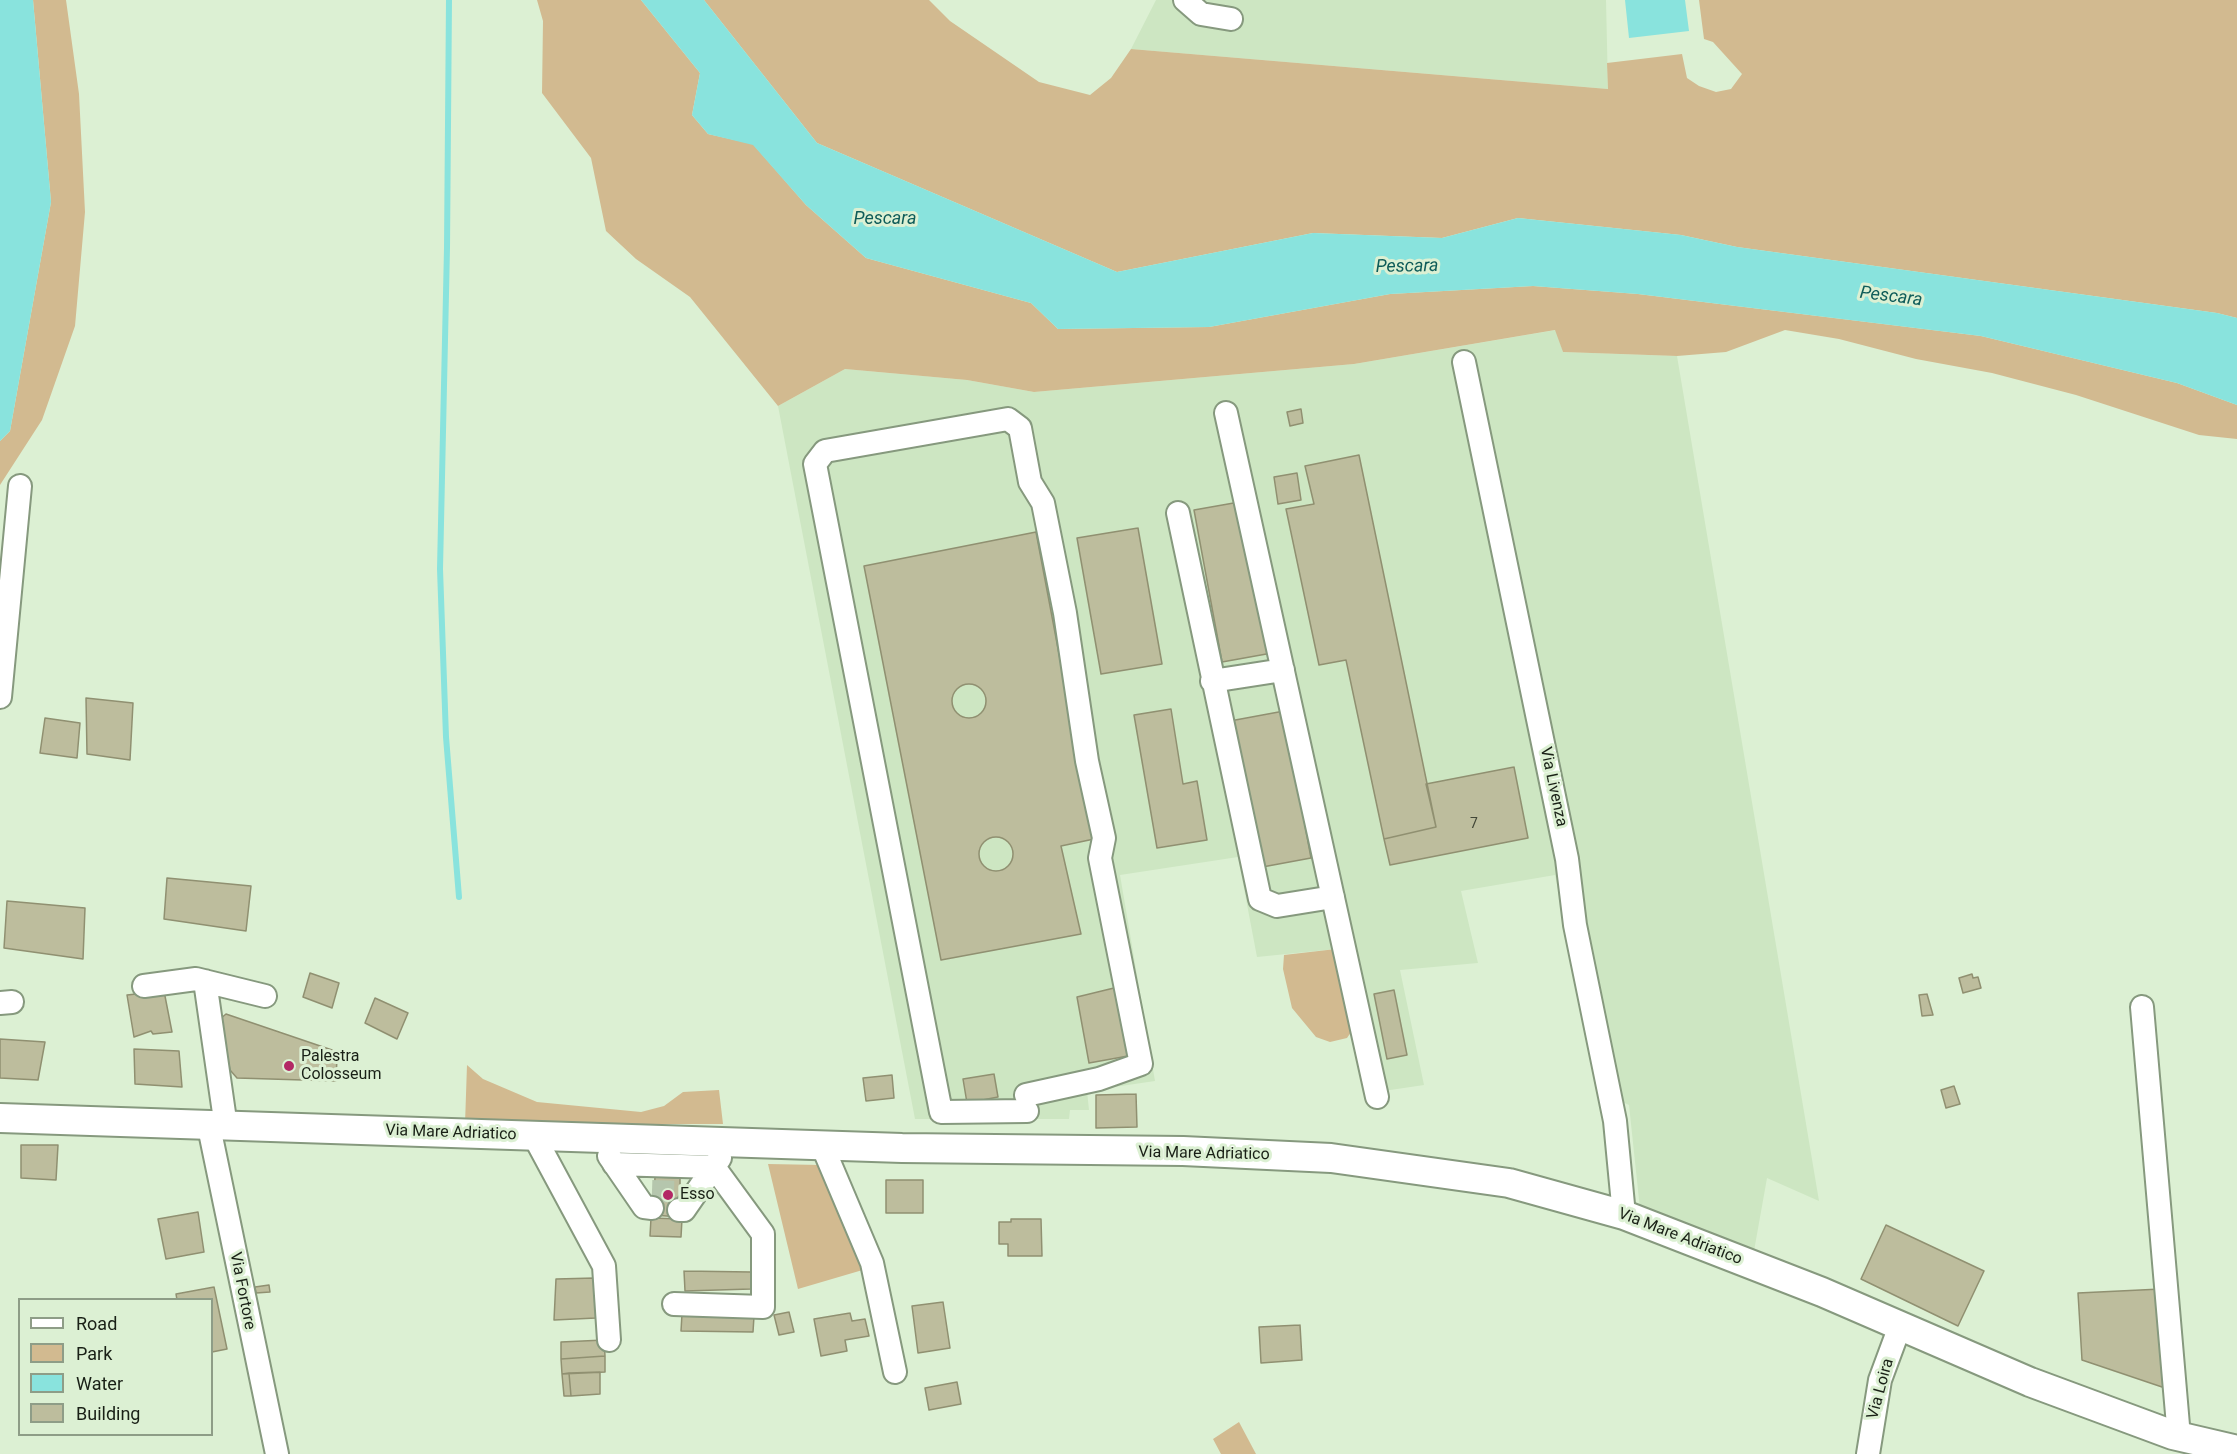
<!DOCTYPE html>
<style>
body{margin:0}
#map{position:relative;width:2237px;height:1454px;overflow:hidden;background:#dcf0d3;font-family:Roboto,sans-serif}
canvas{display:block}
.legend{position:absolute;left:18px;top:1298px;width:195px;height:138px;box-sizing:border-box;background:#dcf0d3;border:2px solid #8e9d87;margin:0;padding:8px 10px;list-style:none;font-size:18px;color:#192016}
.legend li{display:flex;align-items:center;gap:12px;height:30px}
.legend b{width:30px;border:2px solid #8e9d87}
</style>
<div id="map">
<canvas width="2237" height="1454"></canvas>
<ul class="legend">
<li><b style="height:8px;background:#fff"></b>Road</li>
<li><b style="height:16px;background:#d2ba90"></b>Park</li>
<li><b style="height:16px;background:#89e3dd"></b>Water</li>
<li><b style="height:16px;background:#bdbd9d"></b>Building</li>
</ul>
</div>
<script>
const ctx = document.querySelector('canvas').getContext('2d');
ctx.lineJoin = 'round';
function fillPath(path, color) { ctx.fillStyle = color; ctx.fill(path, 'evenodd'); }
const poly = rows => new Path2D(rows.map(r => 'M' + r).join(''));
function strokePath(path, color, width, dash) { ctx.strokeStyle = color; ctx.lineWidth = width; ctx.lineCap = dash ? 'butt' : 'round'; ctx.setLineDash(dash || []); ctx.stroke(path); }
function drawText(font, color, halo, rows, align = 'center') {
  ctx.font = font + ' Roboto,sans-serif'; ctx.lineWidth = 6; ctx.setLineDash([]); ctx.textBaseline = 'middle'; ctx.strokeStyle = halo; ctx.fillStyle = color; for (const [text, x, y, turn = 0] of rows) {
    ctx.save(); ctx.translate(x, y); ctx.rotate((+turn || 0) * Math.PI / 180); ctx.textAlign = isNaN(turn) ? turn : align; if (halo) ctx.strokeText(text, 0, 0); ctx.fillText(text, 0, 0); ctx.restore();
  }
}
fillPath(poly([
 [1156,0,1606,0,1608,89,1131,49],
 [1556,330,1563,352,1677,356,1819,1201,1767,1178,1754,1251,1640,1209,1629,1105,1599,1091,1555,875,1461,891,1478,963,1400,970,1424,1085,1370,1093,1336,949,1257,957,1238,857,1120,875,1155,1081,1087,1091,1089,1110,1070,1110,1069,1119,915,1119,778,406,845,369,967,380,1034,392,1354,364]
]), '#cde6c2');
fillPath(poly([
 [33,0,66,0,79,94,85,212,75,326,42,420,0,485,0,441,10,431,51,202],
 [537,0,641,0,700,73,692,115,708,134,753,144,806,205,866,258,1031,303,1058,329,1209,327,1390,294,1533,286,1638,294,1981,336,2177,383,2237,405,2237,439,2199,435,2076,395,1992,373,1916,359,1839,339,1785,330,1726,352,1677,356,1563,352,1555,330,1354,364,1034,392,967,380,845,369,778,406,690,297,636,259,606,231,591,158,542,93,543,21],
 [704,0,929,0,950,21,1039,82,1090,95,1111,78,1131,49,1608,89,1607,63,1682,54,1687,78,1699,86,1716,92,1731,89,1742,74,1713,42,1704,39,1699,0,2237,0,2237,318,2217,313,1737,247,1681,235,1518,218,1442,238,1313,233,1117,272,817,143],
 [1336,949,1354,1028,1347,1038,1330,1042,1316,1037,1292,1008,1283,969,1284,955],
 [467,1065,483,1079,537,1102,641,1112,664,1106,683,1092,719,1090,723,1124,465,1124],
 [768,1164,821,1165,866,1269,798,1289],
 [1239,1422,1256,1454,1221,1454,1213,1439]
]), '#d2ba90');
fillPath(poly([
 [0,0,33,0,51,202,10,431,0,441],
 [641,0,704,0,817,143,1117,272,1313,233,1442,238,1518,218,1681,235,1737,247,2217,313,2237,318,2237,405,2177,383,1981,336,1638,294,1533,286,1390,294,1209,327,1058,329,1031,303,866,258,806,205,753,145,708,134,692,115,700,73],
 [1625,0,1685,0,1689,31,1629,38]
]), '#89e3dd');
strokePath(poly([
 [449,0,447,248,440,569,446,737,459,897]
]), '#89e3dd', 6);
const building = poly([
 [1301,409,1303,423,1290,426,1287,412,1301,409],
 [1359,455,1436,827,1384,839,1346,660,1319,665,1286,509,1314,504,1305,466,1359,455],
 [1297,473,1301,500,1278,504,1274,477,1297,473],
 [1245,501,1272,653,1222,662,1194,510,1245,501],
 [1138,528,1162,664,1101,674,1077,538,1138,528],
 [1036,532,1094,839,1061,846,1081,934,941,960,864,566,1036,532],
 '952 701a17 17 0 1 1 34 0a17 17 0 1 1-34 0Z',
 [86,698,133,703,130,760,87,754,86,698],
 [1171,709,1183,784,1197,781,1207,840,1157,848,1134,715,1171,709],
 [1284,711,1311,858,1257,868,1230,721,1284,711],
 [45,718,80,723,77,758,40,753,45,718],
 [1514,767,1528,838,1390,865,1384,839,1436,827,1426,784,1514,767],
 '979 854a17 17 0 1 1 34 0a17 17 0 1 1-34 0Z',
 [167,878,251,886,246,931,164,919,167,878],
 [7,901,85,908,83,959,4,948,7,901],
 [310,973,339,983,332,1008,303,997,310,973],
 [1972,974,1973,978,1978,977,1981,988,1963,993,1959,978,1972,974],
 [1114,988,1128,1056,1089,1063,1077,997,1114,988],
 [1394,990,1407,1055,1387,1059,1374,994,1394,990],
 [164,991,172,1032,153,1034,151,1031,134,1037,127,995,164,991],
 [1927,994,1933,1015,1922,1016,1919,995,1927,994],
 [375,998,408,1013,397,1039,365,1023,375,998],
 [226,1014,332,1050,337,1057,336,1081,237,1078,230,1070,220,1019,226,1014],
 [0,1039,45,1042,38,1080,0,1078,0,1039],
 [134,1049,179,1051,182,1087,135,1084,134,1049],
 [994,1074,998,1097,967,1103,963,1079,994,1074],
 [892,1075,894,1098,866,1101,863,1078,892,1075],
 [1954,1086,1960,1104,1946,1108,1941,1090,1954,1086],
 [1136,1094,1137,1127,1096,1128,1096,1095,1136,1094],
 [21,1145,58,1145,56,1180,21,1178,21,1145],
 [655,1177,680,1178,680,1217,653,1215,655,1177],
 [886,1180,923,1180,923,1213,886,1213,886,1180],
 [198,1212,204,1252,166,1259,158,1219,198,1212],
 [651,1218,682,1219,681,1237,650,1236,651,1218],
 [1011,1219,1041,1219,1042,1256,1008,1256,1008,1244,999,1244,999,1222,1011,1222,1011,1219],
 [1886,1225,1984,1271,1958,1326,1861,1279,1886,1225],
 [684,1271,751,1272,751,1289,685,1291,684,1271],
 [595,1278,596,1318,554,1320,556,1279,595,1278],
 [269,1285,270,1292,256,1293,255,1287,269,1285],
 [214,1287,227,1349,212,1352,212,1300,177,1300,176,1294,214,1287],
 [2161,1289,2165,1388,2082,1360,2078,1293,2161,1289],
 [943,1302,950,1348,918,1353,912,1306,943,1302],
 [789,1312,794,1332,779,1335,774,1315,789,1312],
 [850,1313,852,1321,865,1319,869,1336,845,1340,847,1351,821,1356,814,1319,850,1313],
 [682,1314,754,1316,753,1332,681,1331,682,1314],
 [1300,1325,1302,1360,1261,1363,1259,1327,1300,1325],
 [604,1340,605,1356,561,1359,561,1342,604,1340],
 [605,1356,605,1372,562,1374,561,1359,605,1356],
 [600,1372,600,1394,571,1396,569,1373,600,1372],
 [569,1373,571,1396,564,1396,562,1374,569,1373],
 [957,1382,961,1404,929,1410,925,1388,957,1382]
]);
fillPath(building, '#bdbd9d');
strokePath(building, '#909071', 1.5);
strokePath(poly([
 [652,1191,682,1192]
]), '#b5c6ad', 22, [22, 11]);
const minor = poly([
 [1185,0,1201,14,1231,19],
 [1464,362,1567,859,1575,925,1615,1121,1624,1215],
 [1226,413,1377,1097],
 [1178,513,1260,899,1277,906,1333,897],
 [1212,681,1283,670],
 [0,697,20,486],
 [205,981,226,1127],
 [144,986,196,979,265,996],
 [0,1003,12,1002],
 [2142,1007,2179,1437],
 [1026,1095,1099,1079,1141,1064,1100,858,1104,838,1087,761,1065,613,1043,503,1030,482,1020,428,1008,419,825,451,815,464,941,1112,1027,1111],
 [209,1127,277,1454],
 [534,1136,604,1266,609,1340],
 [822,1145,872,1263,895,1372],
 [609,1156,644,1207,652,1208],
 [614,1164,714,1167,763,1234,763,1307,674,1304],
 [679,1210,684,1210,720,1158],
 [1868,1454,1880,1380,1900,1326]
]);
const major = poly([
 [0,1118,902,1148,1183,1151,1331,1158,1509,1183,1624,1215,1822,1292,2030,1382,2173,1435,2237,1450]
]);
strokePath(minor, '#86997e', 26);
strokePath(major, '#86997e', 32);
strokePath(minor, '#fff', 22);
strokePath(major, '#fff', 28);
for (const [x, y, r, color] of [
 [289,1066,6,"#b32865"],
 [668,1195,6,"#b32865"]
]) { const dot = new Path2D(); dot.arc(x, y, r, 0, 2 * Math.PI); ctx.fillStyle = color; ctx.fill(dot); strokePath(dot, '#dcf0d3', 2); }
drawText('14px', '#424738', null, [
 ["7",1474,824]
]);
drawText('16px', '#192016', '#dcf0d3', [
 ["Via Livenza",1553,787,78],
 ["Via Mare Adriatico",451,1133,2],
 ["Via Mare Adriatico",1204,1154,1],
 ["Via Mare Adriatico",1680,1237,21],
 ["Via Fortore",242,1291,79],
 ["Via Loira",1881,1389,-75]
]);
drawText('16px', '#192016', '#dcf0d3', [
 ["Palestra",301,1057],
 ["Colosseum",301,1075],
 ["Esso",680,1195]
], 'left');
drawText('italic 18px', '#0e5c59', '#dcf0d3', [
 ["Pescara",885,219],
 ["Pescara",1407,267,-1],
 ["Pescara",1891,297,7]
]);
</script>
